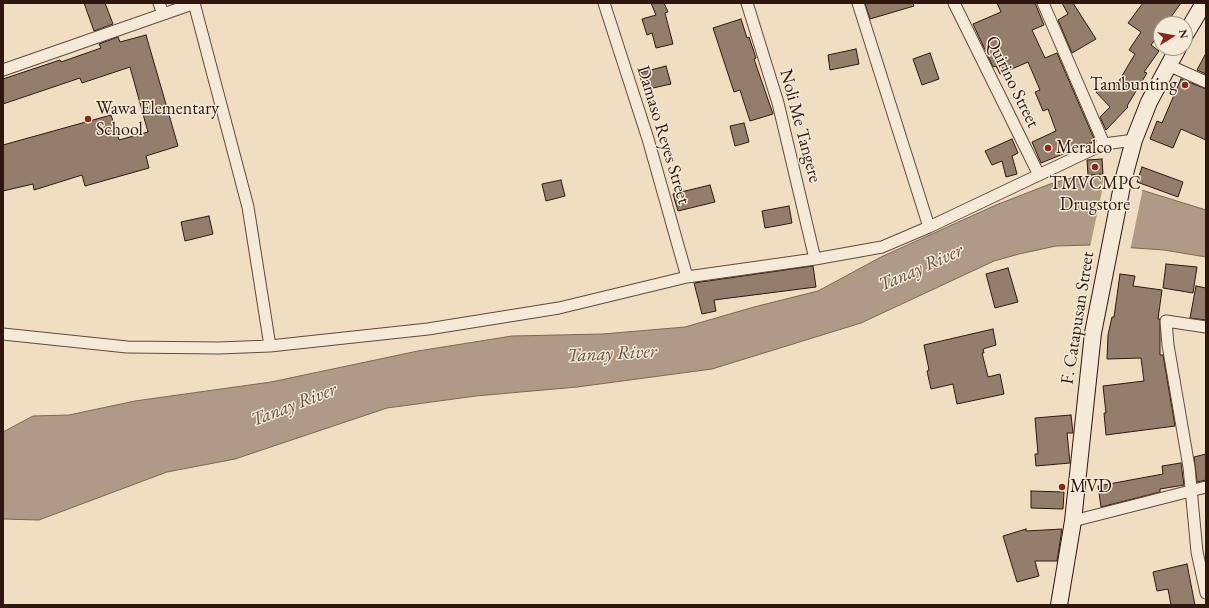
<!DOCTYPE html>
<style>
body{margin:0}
#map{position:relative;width:1209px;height:608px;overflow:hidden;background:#efdec2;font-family:"EB Garamond",serif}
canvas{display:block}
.frame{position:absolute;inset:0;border:4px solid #30170e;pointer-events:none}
.north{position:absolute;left:1153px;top:16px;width:40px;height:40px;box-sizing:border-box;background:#f5ead7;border:1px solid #a69687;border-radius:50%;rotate:79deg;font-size:11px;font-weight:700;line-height:16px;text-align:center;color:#30170e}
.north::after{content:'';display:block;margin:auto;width:14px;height:18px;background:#8f2418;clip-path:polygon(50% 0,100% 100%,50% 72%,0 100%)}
</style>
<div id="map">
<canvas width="1209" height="608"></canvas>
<div class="frame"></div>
<div class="north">N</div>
</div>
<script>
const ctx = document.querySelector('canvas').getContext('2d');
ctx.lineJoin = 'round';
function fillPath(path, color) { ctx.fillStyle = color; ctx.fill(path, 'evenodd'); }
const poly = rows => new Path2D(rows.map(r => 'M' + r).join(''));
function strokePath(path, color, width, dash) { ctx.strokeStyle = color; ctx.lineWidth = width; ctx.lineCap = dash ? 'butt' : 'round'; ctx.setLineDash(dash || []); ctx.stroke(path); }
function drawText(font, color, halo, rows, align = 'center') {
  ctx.font = font + ' "EB Garamond",serif'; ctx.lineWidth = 3; ctx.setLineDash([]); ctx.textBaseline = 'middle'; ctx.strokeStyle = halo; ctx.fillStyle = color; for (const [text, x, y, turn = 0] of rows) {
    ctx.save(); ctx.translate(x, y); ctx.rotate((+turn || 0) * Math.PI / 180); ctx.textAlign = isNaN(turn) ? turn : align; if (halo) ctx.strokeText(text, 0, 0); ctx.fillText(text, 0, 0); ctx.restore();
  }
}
const water = poly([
 [1093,175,1206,210,1206,257,1164,250,1091,245,1056,246,1019,254,994,261,861,323,712,369,577,387,476,396,387,408,235,459,167,472,39,520,3,519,3,432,33,416,69,415,135,401,271,382,418,351,512,336,603,334,685,327,754,307,818,291,881,257,996,205,1050,184,1071,178,1093,175]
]);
fillPath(water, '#ae9a85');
strokePath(water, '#7c6655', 1);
fillPath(poly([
 [1105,177,1143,188,1130,251,1090,247]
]), '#efdec2');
const building = poly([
 [84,3,105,3,113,24,94,31,84,3],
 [651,3,664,3,668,12,665,13,673,44,656,48,652,33,647,35,642,19,656,15,651,3],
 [865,3,913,3,914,6,870,19,865,3],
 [997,3,1035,3,1044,25,1032,30,1045,58,1057,53,1095,141,1041,163,1032,142,1056,131,1048,109,1043,111,1035,92,1040,90,1028,62,1000,74,996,66,993,67,973,24,1001,12,997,3],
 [1062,3,1073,3,1096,39,1072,53,1058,20,1068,14,1062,3],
 [1143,3,1181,3,1166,24,1161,24,1161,32,1151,45,1159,51,1144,72,1147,73,1127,106,1128,107,1106,130,1100,117,1110,107,1096,92,1106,83,1113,91,1135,54,1129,50,1141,32,1128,23,1143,3],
 [741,19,747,38,749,37,756,58,754,59,773,114,750,121,740,90,734,92,713,28,741,19],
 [146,35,178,146,146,156,149,168,85,186,82,175,34,190,33,184,3,191,3,145,111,115,119,140,148,132,130,67,82,83,80,78,3,104,3,79,60,60,61,62,101,48,99,44,118,37,120,42,146,35],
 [856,49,859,64,830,70,828,55,856,49],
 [930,53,939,79,922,85,913,59,930,53],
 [1206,53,1206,74,1197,70,1206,53],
 [666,66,671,84,644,90,639,73,666,66],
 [1181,79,1206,89,1206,140,1181,129,1173,148,1150,139,1157,121,1162,123,1181,79],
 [744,123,749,142,735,146,730,126,744,123],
 [1012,139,1018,153,1012,156,1017,174,1006,177,1002,161,992,165,985,151,1012,139],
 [1102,159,1103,174,1088,175,1087,160,1102,159],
 [1142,167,1183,182,1178,197,1137,182,1142,167],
 [561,180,565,196,546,201,542,184,561,180],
 [710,185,715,202,678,211,673,194,710,185],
 [789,206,792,223,765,228,762,211,789,206],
 [209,216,213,234,185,241,181,222,209,216],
 [1166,264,1197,267,1193,293,1163,288,1166,264],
 [813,266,816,287,714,300,716,311,702,314,694,283,813,266],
 [1008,268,1018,302,995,308,986,274,1008,268],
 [1120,274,1135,276,1133,286,1162,290,1158,319,1160,319,1160,355,1163,355,1175,426,1106,435,1104,413,1106,413,1103,386,1144,381,1141,358,1107,359,1108,335,1112,317,1114,317,1120,274],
 [1196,286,1206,288,1206,320,1190,318,1196,286],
 [993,329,996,345,983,349,984,353,982,353,988,377,1000,374,1004,394,957,404,953,384,931,389,927,371,929,370,924,345,993,329],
 [1071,415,1073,433,1067,433,1070,463,1036,466,1035,454,1038,454,1035,418,1071,415],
 [1206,454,1206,480,1197,482,1194,457,1206,454],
 [1181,463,1184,485,1160,489,1160,492,1101,507,1098,486,1163,474,1162,466,1181,463],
 [1031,491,1064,492,1063,509,1031,508,1031,491],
 [1026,529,1026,531,1062,529,1057,561,1035,561,1039,576,1017,582,1003,536,1026,529],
 [1187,564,1195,605,1171,605,1168,589,1157,591,1153,572,1187,564]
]);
fillPath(building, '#937e6c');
strokePath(building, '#30170e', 1);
const minor = poly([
 [159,3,163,14],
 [194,3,248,207,270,346],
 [604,3,648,139,687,277],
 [747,3,778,103,815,259],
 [858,3,929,227],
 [954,3,1039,175],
 [1043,3,1104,144],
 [1168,65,1206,82],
 [3,70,195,3],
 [1206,327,1166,321,1168,345,1189,467,1197,552,1206,593],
 [3,334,127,347,219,348,270,346,428,329,559,308,687,277,815,259,882,247,929,227,1104,144,1134,140],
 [1073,521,1206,487]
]);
const secondary = poly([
 [1185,35,1204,3],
 [1059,605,1073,521,1093,333,1123,181,1134,140,1149,102,1178,48]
]);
strokePath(minor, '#60493b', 13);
strokePath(secondary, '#30170e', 18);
strokePath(minor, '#f5ead7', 11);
strokePath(secondary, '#f5ead7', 16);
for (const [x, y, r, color] of [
 [1185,85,4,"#8f2418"],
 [88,119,4,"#8f2418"],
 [1048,148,4,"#8f2418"],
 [1095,167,4,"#8f2418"],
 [1062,487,4,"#8f2418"]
]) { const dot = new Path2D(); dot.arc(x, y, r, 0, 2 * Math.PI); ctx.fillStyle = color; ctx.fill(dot); strokePath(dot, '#f5ead7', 1.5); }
drawText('18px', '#30170e', '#f5ead7', [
 ["Quirino Street",1012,82,64],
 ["Noli Me Tangere",800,126,75],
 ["Damaso Reyes Street",663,135,73],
 ["F. Catapusan Street",1078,318,-81]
]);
drawText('18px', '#30170e', '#f5ead7', [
 ["Tambunting",1177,85,"right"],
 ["Wawa Elementary",96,109],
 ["School",96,130],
 ["Meralco",1056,148],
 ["TMVCMPC",1095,184,"center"],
 ["Drugstore",1095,205,"center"],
 ["MVD",1070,487]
], 'left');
drawText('italic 19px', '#624b3e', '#f5ead7', [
 ["Tanay River",921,268,-24],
 ["Tanay River",612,354,-3],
 ["Tanay River",294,405,-21]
]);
</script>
